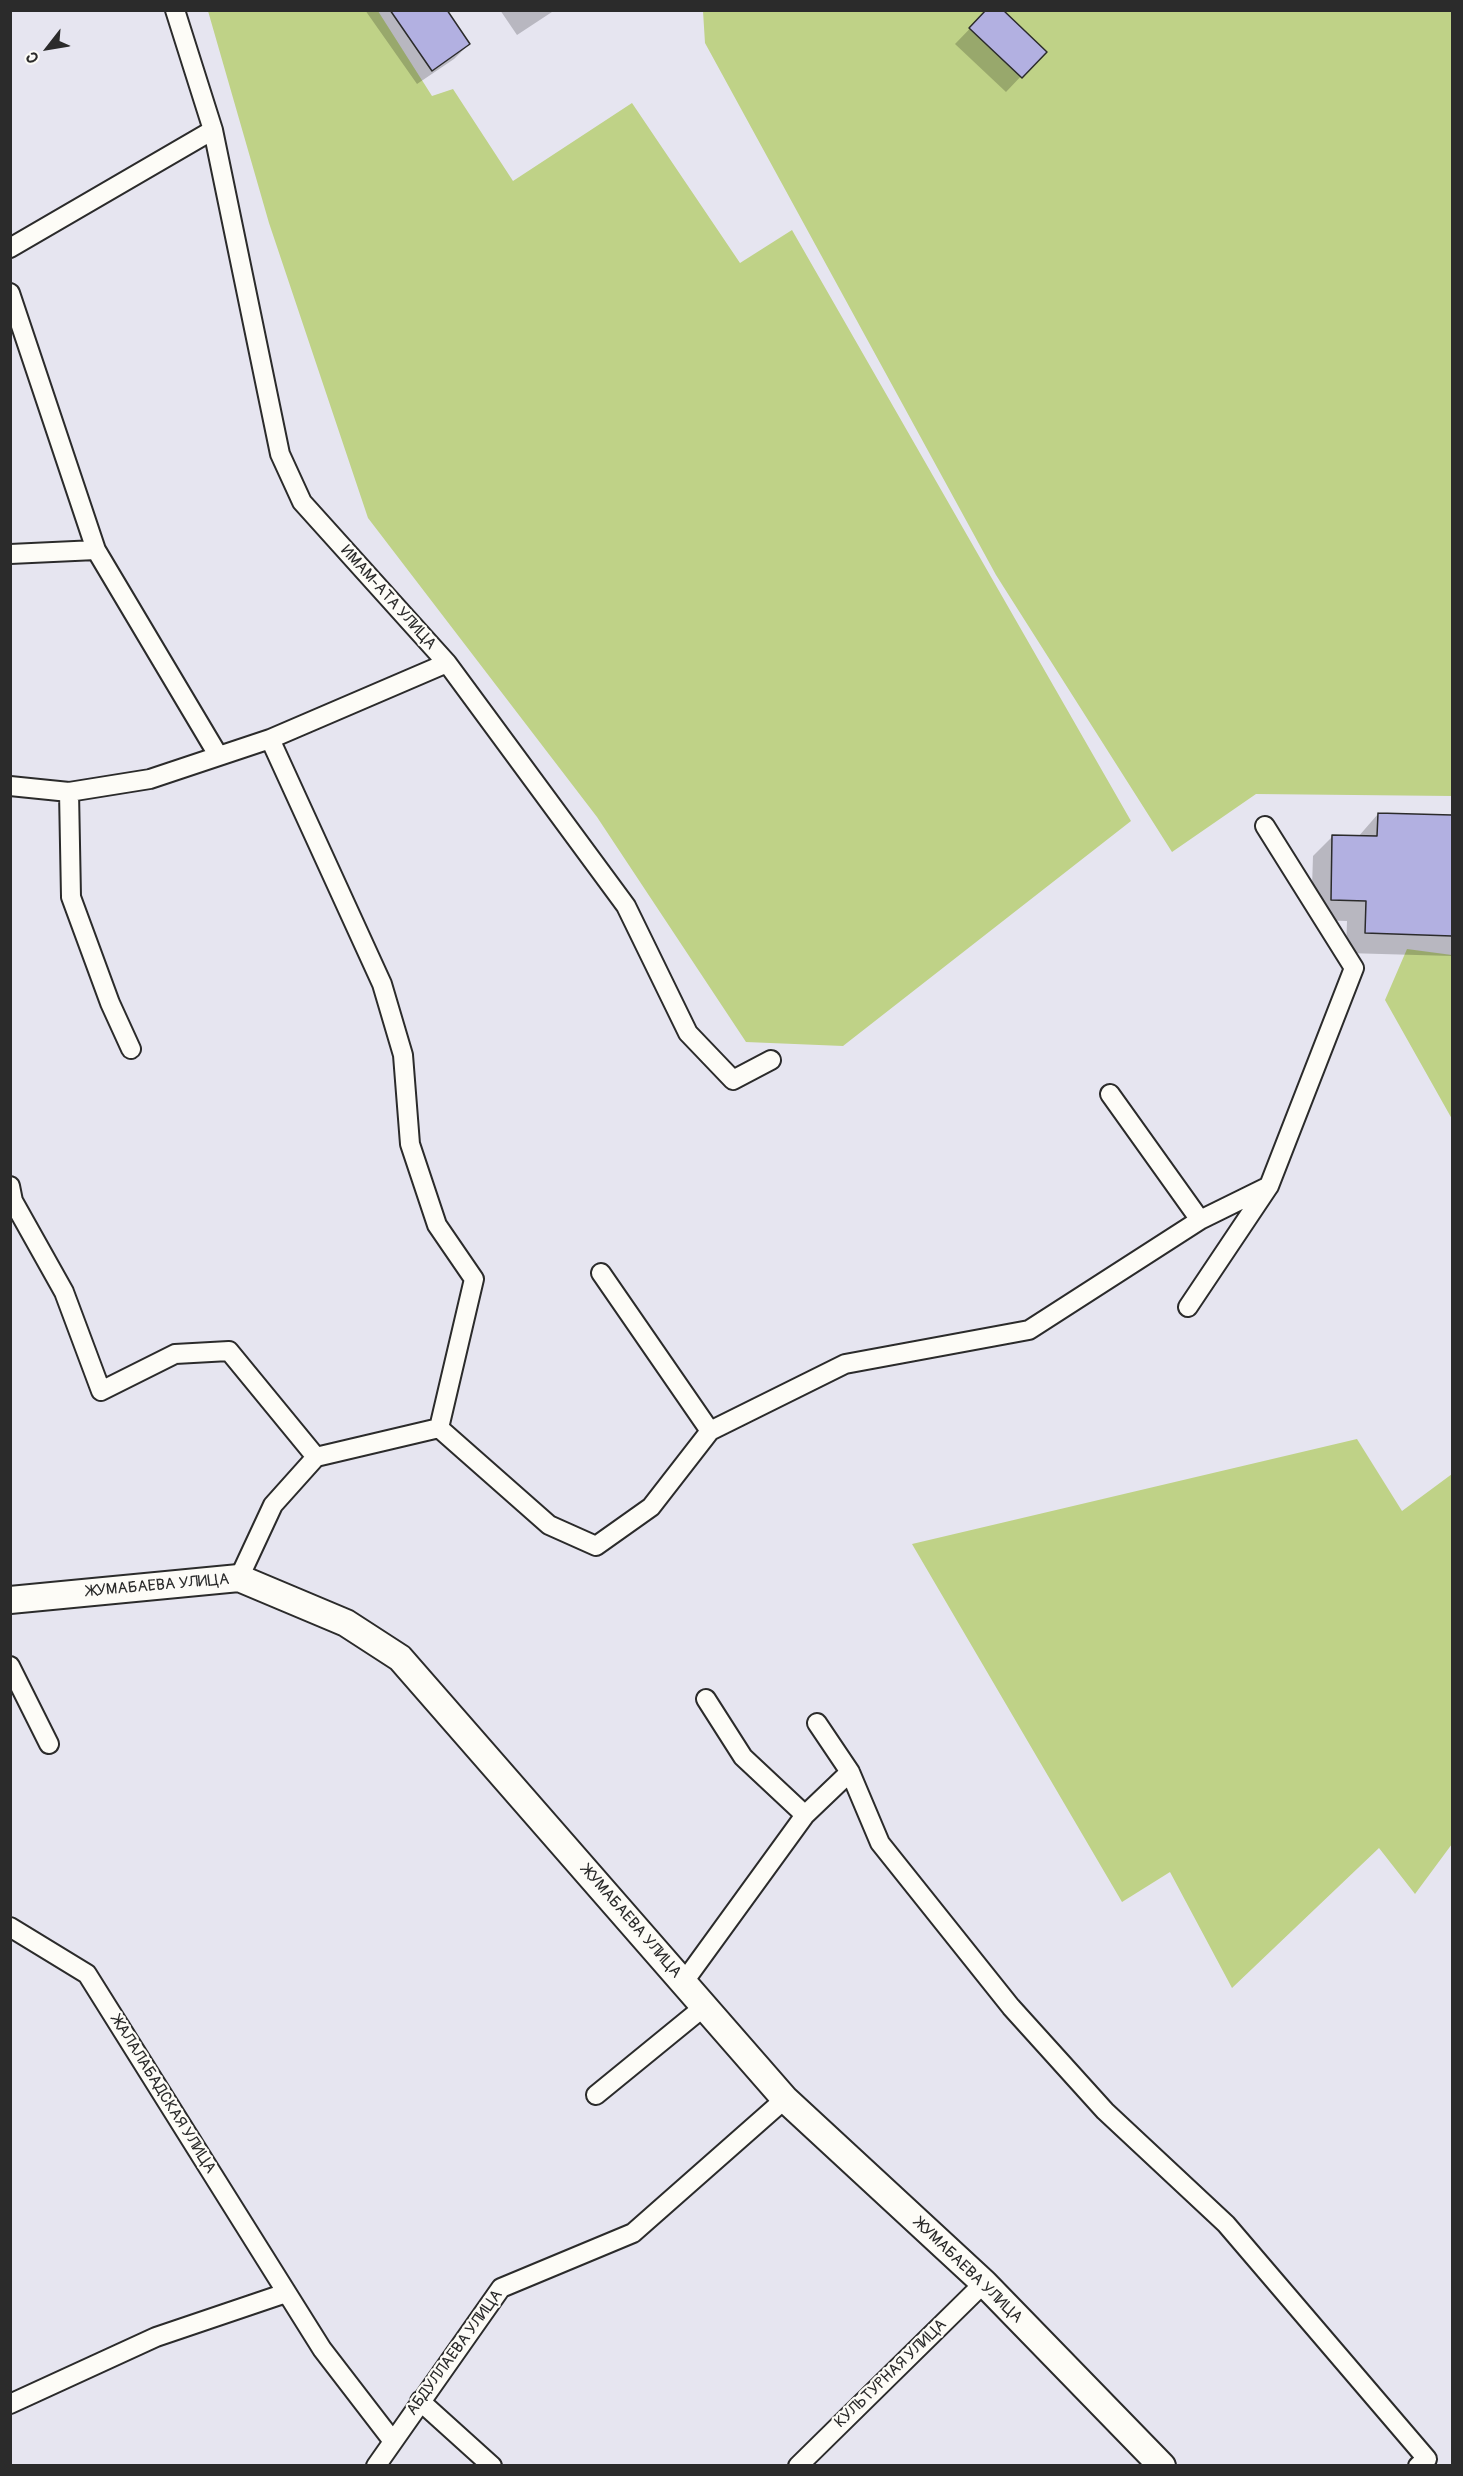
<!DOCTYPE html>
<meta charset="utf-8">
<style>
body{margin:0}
#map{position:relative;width:1463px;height:2476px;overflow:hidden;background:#e6e5f0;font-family:Pangolin,sans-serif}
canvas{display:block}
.frame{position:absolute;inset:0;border:12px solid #2b2b2b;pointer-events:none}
.north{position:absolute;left:18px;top:18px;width:60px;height:60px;-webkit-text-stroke:4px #fdfcf7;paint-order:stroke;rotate:239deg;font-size:16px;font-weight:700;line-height:24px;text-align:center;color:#2b2b2b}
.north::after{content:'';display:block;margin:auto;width:21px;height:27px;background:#2b2b2b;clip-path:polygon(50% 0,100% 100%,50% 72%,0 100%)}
</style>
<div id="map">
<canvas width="1463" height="2476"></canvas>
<div class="frame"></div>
<div class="north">С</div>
</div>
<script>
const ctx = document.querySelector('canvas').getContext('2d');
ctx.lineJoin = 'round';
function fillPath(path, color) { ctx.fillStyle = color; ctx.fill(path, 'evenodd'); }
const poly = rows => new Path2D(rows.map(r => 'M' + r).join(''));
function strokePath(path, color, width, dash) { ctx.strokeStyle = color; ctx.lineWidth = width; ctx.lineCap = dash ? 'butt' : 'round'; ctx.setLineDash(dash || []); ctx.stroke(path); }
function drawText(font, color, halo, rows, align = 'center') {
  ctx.font = font + ' Pangolin,sans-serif'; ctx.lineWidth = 4.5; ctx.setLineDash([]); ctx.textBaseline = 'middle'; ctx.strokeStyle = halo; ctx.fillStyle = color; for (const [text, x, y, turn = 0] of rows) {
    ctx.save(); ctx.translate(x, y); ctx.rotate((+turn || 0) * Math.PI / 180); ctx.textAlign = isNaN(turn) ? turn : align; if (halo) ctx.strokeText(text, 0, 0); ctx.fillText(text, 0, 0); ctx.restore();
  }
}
fillPath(poly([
 [208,11,378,11,432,96,453,89,513,181,632,103,740,263,792,230,1131,821,843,1046,746,1042,597,817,368,518,269,223],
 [703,11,1452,11,1452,796,1256,794,1172,852,996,575,705,43],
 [1407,949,1452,955,1452,1119,1385,1000],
 [1357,1439,1402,1511,1452,1474,1452,1844,1415,1894,1379,1848,1232,1988,1170,1872,1122,1902,912,1544]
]), '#bfd287');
fillPath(poly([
 [365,10,445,10,469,44,454,59,417,84],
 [500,10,555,10,517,35],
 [988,10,1044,52,1006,92,955,44],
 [1378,814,1452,817,1452,956,1346,953,1347,921,1311,920,1313,856,1333,836,1358,837]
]), '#0003');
const building = poly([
 [390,10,447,10,470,44,432,71,390,10],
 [986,10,1003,10,1047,52,1022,78,969,28,986,10],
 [1378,813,1452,815,1452,936,1365,933,1366,901,1331,900,1332,835,1377,836,1378,813]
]);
fillPath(building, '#b2b0e1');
strokePath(building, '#2b2b2b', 1.5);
const street = poly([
 [175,10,213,130,280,454,302,502,447,663,626,906,688,1033,733,1080,771,1060],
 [10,248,213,130],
 [10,293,96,550,218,755],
 [10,554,96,550],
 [270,739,382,984,403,1055,410,1144,437,1225,474,1279,439,1428],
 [10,786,69,792,150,779,270,739,447,663],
 [69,792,71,897,110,1003,131,1049],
 [1110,1094,1200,1220],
 [10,1186,13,1201,64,1292,101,1391,175,1354,229,1351,316,1457],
 [601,1273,710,1431],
 [1188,1307,1269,1186,1354,968,1265,826],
 [239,1578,273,1505,316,1457,439,1428,549,1525,596,1546,651,1507,710,1431,845,1364,1029,1330,1200,1220,1269,1186],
 [10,1666,49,1744],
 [706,1699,743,1757,805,1815],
 [817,1723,850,1772,880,1843,1011,2007,1105,2111,1226,2224,1427,2459,1418,2466],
 [10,1927,87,1974,322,2349,392,2440],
 [683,1983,805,1815,850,1772],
 [596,2095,705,2006],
 [420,2401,492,2466],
 [10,2404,156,2337,286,2293],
 [376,2466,501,2288,633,2233,785,2099],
 [798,2466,984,2283]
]);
const secondary = poly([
 [10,1600,239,1578,346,1623,400,1658,785,2099,984,2283,1162,2466]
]);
strokePath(street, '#2b2b2b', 22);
strokePath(secondary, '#2b2b2b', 30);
strokePath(street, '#fdfcf7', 18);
strokePath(secondary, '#fdfcf7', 26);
drawText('16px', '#2b2b2b', '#fdfcf7', [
 ["ИМАМ-АТА УЛИЦА",388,598,48],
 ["ЖУМАБАЕВА УЛИЦА",158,1586,-5],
 ["ЖУМАБАЕВА УЛИЦА",631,1922,49],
 ["ЖАЛАЛАБАДСКАЯ УЛИЦА",163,2095,58],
 ["ЖУМАБАЕВА УЛИЦА",968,2271,44],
 ["АБДУЛЛАЕВА УЛИЦА",455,2353,-54],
 ["КУЛЬТУРНАЯ УЛИЦА",891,2374,-44]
]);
</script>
